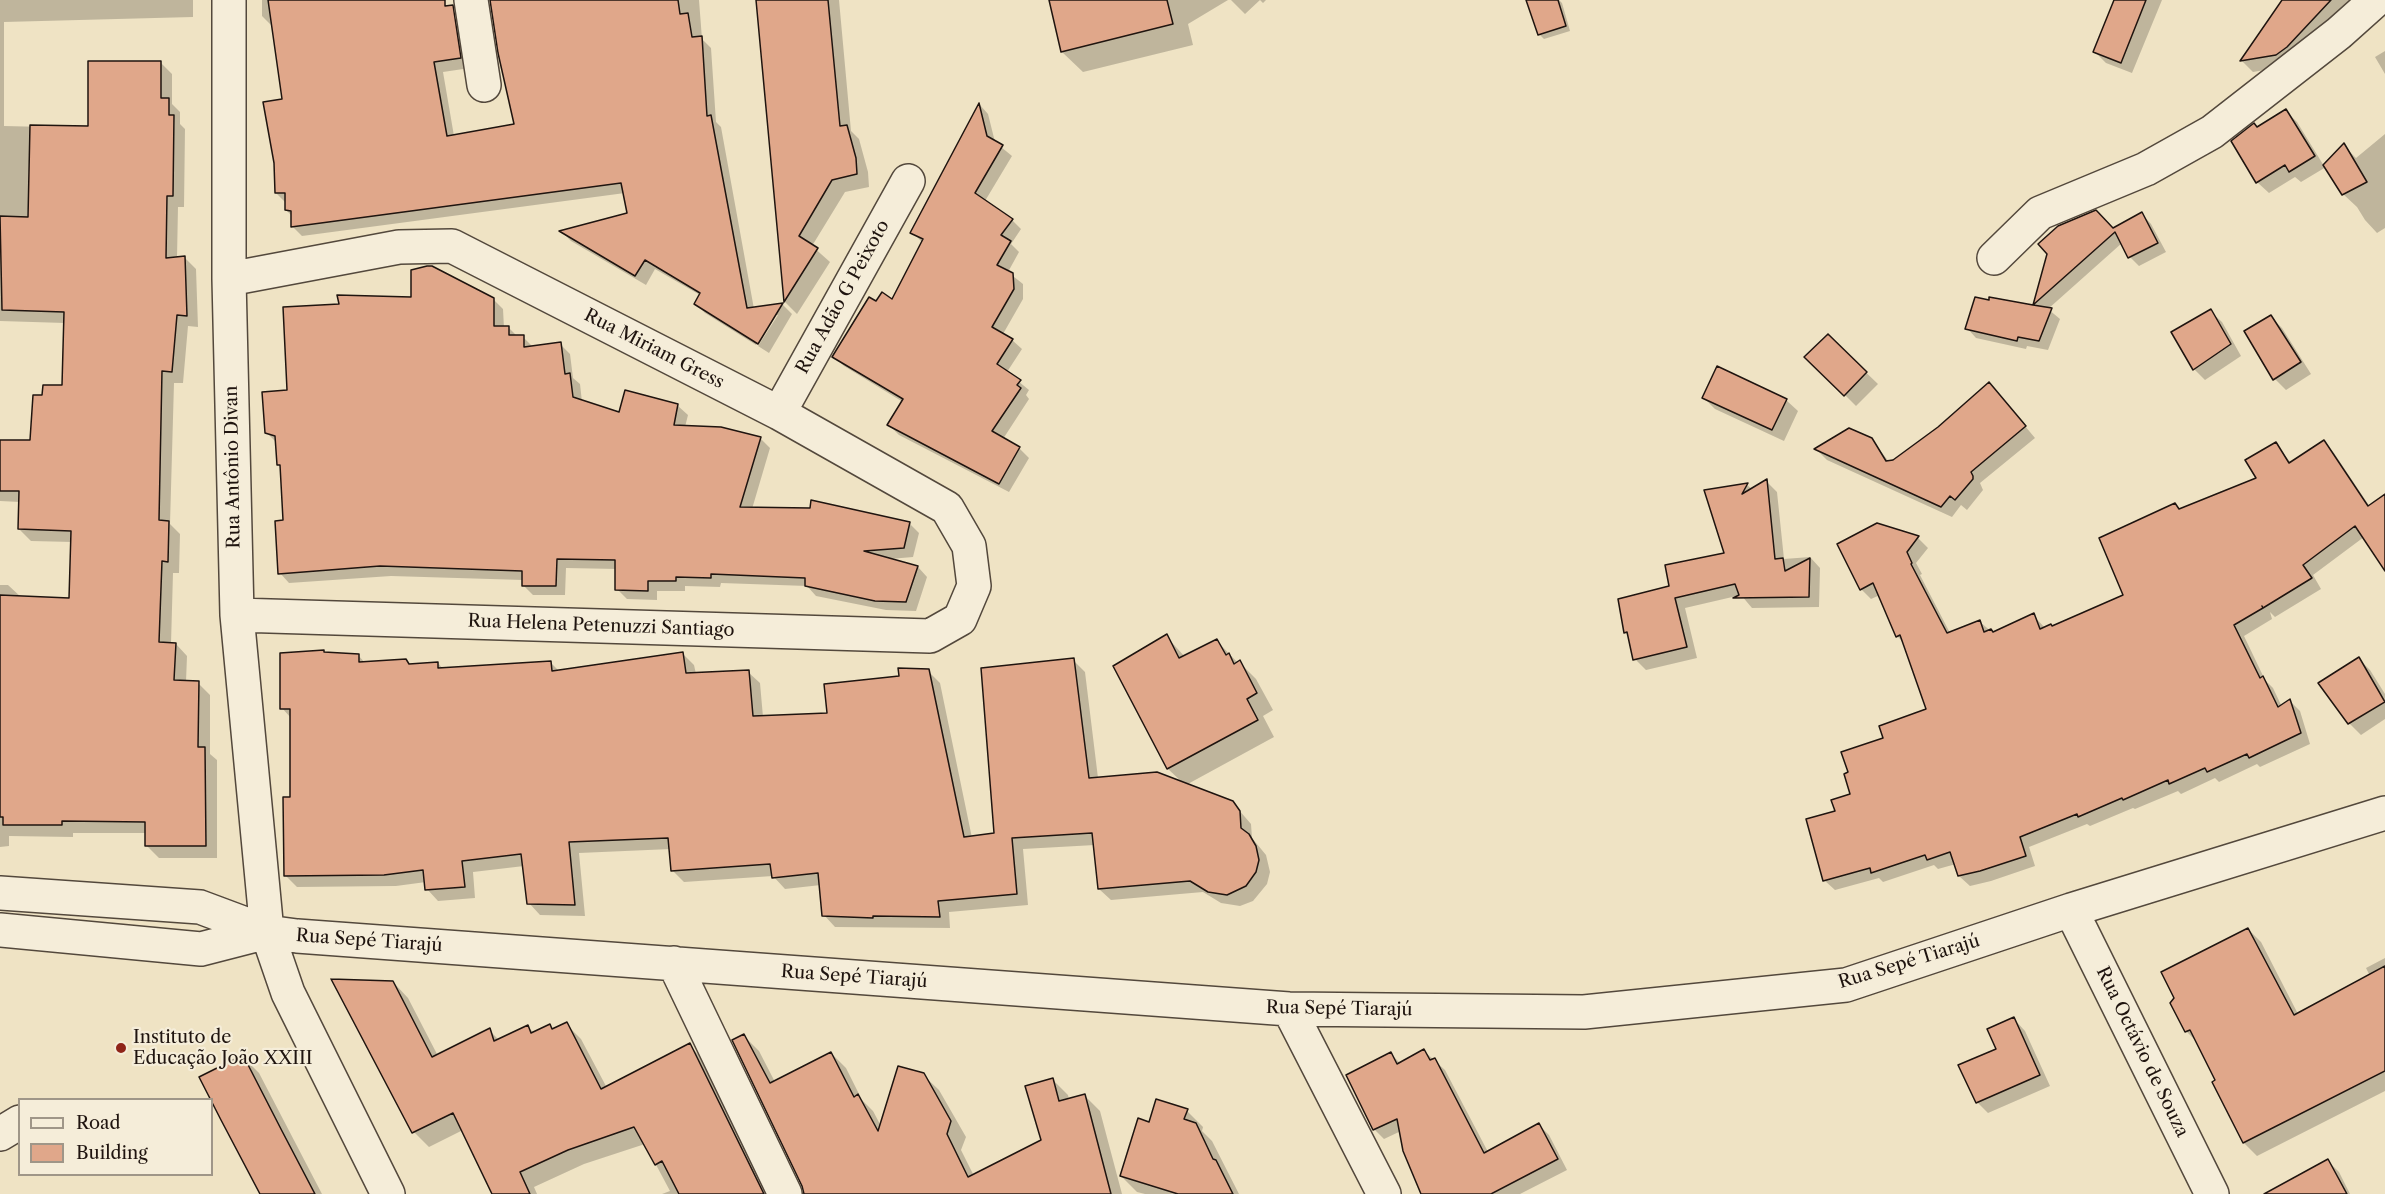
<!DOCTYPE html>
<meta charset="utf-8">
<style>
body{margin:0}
#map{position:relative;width:2385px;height:1194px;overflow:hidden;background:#efe3c4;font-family:"Libre Caslon Text",serif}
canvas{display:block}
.legend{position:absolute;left:18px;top:1098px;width:195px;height:78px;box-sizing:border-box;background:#f5edd9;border:2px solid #9f9688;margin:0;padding:8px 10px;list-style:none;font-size:18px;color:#1f140f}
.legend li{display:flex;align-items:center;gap:12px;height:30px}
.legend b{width:30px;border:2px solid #9f9688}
</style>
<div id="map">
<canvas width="2385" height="1194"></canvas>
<ul class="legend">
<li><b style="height:8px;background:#f5edd9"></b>Road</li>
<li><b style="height:16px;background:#e0a78a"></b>Building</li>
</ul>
</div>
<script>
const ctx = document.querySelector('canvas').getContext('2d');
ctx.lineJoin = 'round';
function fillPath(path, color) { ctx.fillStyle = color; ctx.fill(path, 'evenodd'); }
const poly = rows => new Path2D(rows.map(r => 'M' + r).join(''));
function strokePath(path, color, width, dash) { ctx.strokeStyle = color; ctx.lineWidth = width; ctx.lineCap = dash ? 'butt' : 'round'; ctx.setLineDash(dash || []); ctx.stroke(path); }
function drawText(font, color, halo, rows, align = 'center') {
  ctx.font = font + ' "Libre Caslon Text",serif'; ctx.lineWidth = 4.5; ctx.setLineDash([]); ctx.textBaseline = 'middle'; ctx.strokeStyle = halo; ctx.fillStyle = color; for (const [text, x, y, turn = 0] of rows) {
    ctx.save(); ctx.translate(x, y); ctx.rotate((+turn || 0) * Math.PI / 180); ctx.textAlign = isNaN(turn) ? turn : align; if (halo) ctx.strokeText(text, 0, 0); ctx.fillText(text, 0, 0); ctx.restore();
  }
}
fillPath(poly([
 [0,0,193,0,193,17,4,22,4,126,90,128,161,63,172,74,172,104,180,112,180,124,185,129,184,207,178,207,177,258,184,257,196,269,198,327,188,326,183,383,174,383,170,524,180,534,179,573,173,573,171,644,176,644,187,656,186,682,198,683,210,695,210,754,217,760,217,858,159,858,147,846,147,833,73,833,73,837,9,836,9,846,0,847,0,585,8,585,21,597,70,599,73,542,31,541,19,529,20,502,0,501,0,441,32,442,43,397,63,387,65,323,0,321],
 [262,0,404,0,455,22,465,32,470,68,443,72,454,136,516,125,496,0,699,0,702,39,711,48,716,122,721,127,754,309,783,305,792,314,769,353,758,346,778,315,774,315,756,345,705,313,695,303,700,295,655,269,646,285,571,241,562,232,629,214,625,193,302,236,292,226,292,216,286,210,286,203,276,193,284,101,272,26,262,16],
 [758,0,839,0,851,131,859,139,868,172,869,187,845,192,812,246,830,262,797,314,785,302],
 [1050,0,1228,0,1188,24,1193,45,1083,72,1062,52],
 [1231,0,1266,0,1263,3,1260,0,1245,14],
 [1548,0,1559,0,1562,3,1570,31,1544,39,1539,34],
 [2115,0,2162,0,2132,73,2106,63,2094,51],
 [2284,0,2354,0,2288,66,2253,72,2242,61],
 [2385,51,2385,74,2375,57],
 [980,105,988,114,995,142,1012,156,985,201,1012,220,1021,229,1011,244,1019,252,1008,272,1023,284,1023,299,1003,334,1012,340,1022,349,1007,372,1029,390,1026,395,1029,399,1003,439,1019,448,1029,458,1009,492,899,435,889,425,903,402,844,366,834,357,876,304,892,301,922,242,912,232],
 [2286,111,2297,122,2324,166,2344,146,2356,158,2385,134,2385,228,2377,233,2365,220,2357,207,2343,194,2326,167,2301,182,2295,177,2269,193,2257,182,2258,128],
 [2142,214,2151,224,2166,252,2139,266,2130,257,2122,243,2048,309,2060,319,2048,350,2027,346,2026,349,1976,338,1967,328,2034,307,2049,253,2113,230],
 [493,299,503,309,504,328,509,328,518,337,523,337,533,347,560,344,570,354,573,378,580,384,582,402,620,414,678,406,688,415,685,427,760,438,770,448,752,509,909,523,919,533,913,557,890,559,918,567,927,577,916,611,886,610,816,596,807,586,721,583,720,587,685,586,685,591,657,591,657,600,627,599,617,589,617,569,566,568,565,595,533,595,523,585,523,580,391,576,289,583,280,573,285,522,282,468,278,464,276,442,266,432,289,392],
 [2210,311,2222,322,2241,356,2205,380,2194,369],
 [2271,317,2282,328,2311,374,2286,390,2275,379],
 [1828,336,1878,384,1856,406,1807,357],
 [1999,395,2035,438,1980,483,1983,490,1967,510,1961,505,1952,517,1827,460,1817,450,1871,439,1890,463],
 [1704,398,1786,400,1798,411,1784,441,1715,409],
 [2324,442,2334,453,2370,507,2385,500,2385,568,2364,537,2313,575,2321,589,2275,617,2270,612,2272,619,2244,636,2265,680,2273,688,2282,707,2290,701,2300,711,2310,744,2260,767,2257,764,2219,782,2215,778,2181,794,2178,791,2135,809,2133,808,2090,826,2087,824,2029,847,2035,866,1991,881,1970,886,1959,876,1956,864,1938,869,1934,865,1883,882,1879,878,1835,890,1824,880,1836,812,1852,795,1884,739,1928,710,1905,644,1897,636,1880,595,1871,599,1861,589,1918,538,1928,548,1916,563,1922,574,1920,575,1950,633,1980,622,1993,633,2033,615,2045,628,2052,628,2125,596,2175,505,2181,510,2258,478,2276,444,2291,463],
 [1766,481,1777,492,1784,559,1810,557,1820,568,1819,607,1752,608,1741,595,1685,608,1697,658,1646,670,1635,659,1629,636,1626,632,1671,587,1726,555,1706,491,1747,485,1753,490],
 [1166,636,1185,657,1217,641,1238,663,1239,662,1256,679,1273,710,1263,716,1274,737,1186,785,1232,802,1251,824,1252,838,1266,855,1270,872,1267,884,1253,901,1240,906,1221,903,1203,892,1111,900,1099,889,1095,845,1023,849,1028,905,949,912,950,928,835,927,824,915,821,885,785,889,773,876,684,882,672,870,671,849,579,853,585,916,540,915,529,903,524,866,473,872,475,898,438,901,427,889,426,882,396,886,297,887,285,875,291,798,291,718,282,708,325,654,358,655,365,663,409,665,438,663,443,669,551,663,559,671,683,654,694,665,696,674,748,672,760,683,763,717,829,715,900,677,928,671,940,683,972,838,996,834,1073,660,1085,672,1098,778,1183,783,1168,769,1115,667],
 [2359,659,2370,670,2385,694,2385,719,2361,735,2349,723,2320,683],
 [2248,929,2261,942,2298,1014,2370,976,2366,968,2385,958,2385,1091,2257,1156,2244,1143,2214,1082,2217,1081,2199,1044,2186,1031],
 [334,981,393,982,408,998,438,1056,489,1030,499,1040,527,1026,534,1033,550,1025,554,1030,566,1024,581,1039,607,1088,689,1045,704,1060,771,1194,662,1194,670,1191,645,1144,584,1164,534,1187,537,1194,495,1194,463,1130,429,1147,414,1132],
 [2014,1019,2025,1031,2050,1086,1988,1113,1977,1102,1998,1050],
 [744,1036,759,1051,775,1082,831,1053,846,1068,862,1100,873,1111,881,1126,923,1075,939,1090,966,1137,961,1150,974,1176,1042,1140,1053,1080,1068,1095,1069,1100,1085,1096,1100,1111,1122,1194,805,1194,804,1186],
 [1424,1051,1445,1070,1488,1152,1539,1125,1549,1135,1567,1170,1520,1194,1423,1194,1401,1131,1384,1139,1374,1129,1348,1076,1391,1054,1401,1064],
 [243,1057,259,1073,322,1194,261,1194],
 [1187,1111,1203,1127,1202,1131,1212,1141,1239,1194,1145,1194,1137,1192,1121,1176,1150,1124],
 [2328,1161,2339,1172,2350,1194,2270,1194]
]), '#0003');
const building = poly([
 [268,0,445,0,445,6,453,5,461,58,434,62,447,136,514,124,498,53,490,0,678,0,680,14,688,13,692,37,702,36,707,116,711,115,747,308,783,303,758,344,694,304,700,293,645,260,635,276,559,231,627,213,621,183,291,227,291,211,285,210,285,193,275,193,274,163,263,102,282,99,268,0],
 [756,0,828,0,840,126,847,125,856,158,857,174,832,180,799,236,818,248,784,302,756,0],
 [1049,0,1167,0,1173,24,1061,52,1049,0],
 [1526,0,1558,0,1566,26,1538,35,1526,0],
 [2114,0,2146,0,2121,63,2093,52,2114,0],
 [2282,0,2331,0,2287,47,2276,55,2240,61,2282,0],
 [88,61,161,61,161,98,169,98,169,115,174,115,173,196,167,196,166,258,185,256,187,316,177,315,172,372,162,371,159,520,169,521,168,562,162,561,159,642,176,643,174,680,199,681,198,747,205,747,206,846,145,846,145,822,62,821,62,825,3,825,3,817,0,817,0,595,69,598,71,531,18,529,19,491,0,491,0,440,30,440,33,395,42,395,43,385,62,385,64,312,2,310,0,216,28,217,30,125,88,126,88,61],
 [979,103,987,136,1003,145,975,193,1013,219,1001,235,1011,241,997,265,1013,273,1014,289,992,327,1013,339,997,364,1021,380,1017,385,1021,388,992,431,1020,447,999,484,887,425,903,399,832,357,869,297,876,301,882,292,892,299,923,239,910,233,979,103],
 [2286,109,2315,156,2289,172,2285,165,2256,183,2231,141,2254,123,2257,127,2286,109],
 [2344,143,2367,182,2342,195,2323,165,2344,143],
 [2096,210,2113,228,2142,212,2158,243,2128,258,2115,232,2033,305,2052,308,2039,341,2018,337,2017,341,1965,329,1975,297,1989,300,1989,297,2033,305,2047,254,2038,244,2058,226,2096,210],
 [427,266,432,266,494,298,494,326,509,326,509,335,524,335,524,347,561,342,565,374,570,373,573,397,619,412,625,390,678,404,674,425,721,427,761,437,740,507,810,508,811,500,910,522,904,548,864,551,918,566,906,602,875,601,805,586,805,578,711,574,711,578,676,577,676,581,648,581,648,591,615,590,615,560,557,559,556,586,522,586,522,571,380,566,278,574,275,521,283,520,280,465,277,465,275,436,265,433,262,392,287,390,283,307,339,304,337,295,411,297,411,270,427,266],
 [2211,309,2231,344,2193,370,2171,332,2211,309],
 [2271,315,2301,362,2273,380,2244,331,2271,315],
 [1828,334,1867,372,1844,396,1804,357,1828,334],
 [1717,366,1787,399,1772,430,1702,398,1717,366],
 [1989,382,2026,426,1971,472,1973,476,1973,479,1955,500,1950,496,1941,507,1814,449,1849,428,1872,438,1886,461,1893,460,1938,427,1989,382],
 [2324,440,2368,506,2385,494,2385,571,2355,526,2303,565,2312,578,2263,608,2262,606,2263,608,2234,625,2260,678,2263,676,2278,707,2290,699,2301,733,2249,758,2247,754,2207,772,2205,768,2169,784,2168,780,2123,800,2122,798,2078,817,2077,814,2020,837,2026,856,1980,871,1958,876,1950,852,1927,860,1925,855,1871,873,1870,868,1823,881,1806,819,1835,811,1831,800,1850,794,1844,774,1848,772,1841,752,1883,738,1879,726,1926,709,1900,635,1896,637,1873,583,1860,590,1837,544,1877,523,1919,536,1907,552,1912,563,1911,564,1947,633,1980,620,1984,632,1991,629,1993,632,2034,613,2040,629,2051,624,2052,626,2123,595,2099,538,2175,503,2179,509,2256,478,2245,460,2276,442,2289,463,2324,440],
 [1767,479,1775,559,1783,558,1785,571,1810,558,1809,597,1733,598,1739,595,1735,584,1675,598,1687,647,1633,660,1627,632,1624,633,1618,599,1669,586,1665,565,1724,553,1704,490,1748,483,1742,494,1767,479],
 [1167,634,1179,658,1217,639,1226,655,1229,653,1234,664,1240,660,1257,693,1247,699,1258,720,1167,769,1113,666,1167,634],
 [324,650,324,652,359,654,359,662,406,659,409,664,438,662,438,668,551,661,552,671,683,652,686,673,749,670,753,716,827,713,824,684,899,676,898,668,929,669,964,837,994,833,981,668,1074,658,1089,778,1157,772,1233,801,1240,811,1241,828,1249,834,1256,846,1259,860,1256,872,1246,886,1227,895,1208,892,1190,881,1098,889,1092,833,1012,838,1017,894,938,901,940,917,873,916,873,918,822,916,818,873,772,878,770,864,671,871,668,838,569,842,575,905,527,904,521,854,462,861,465,887,425,890,423,870,384,875,284,876,283,797,290,797,290,709,280,709,280,653,324,650],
 [2359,657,2385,702,2348,724,2318,683,2359,657],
 [2248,928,2294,1015,2385,966,2385,1071,2243,1143,2212,1082,2215,1080,2190,1030,2185,1032,2170,1003,2174,998,2161,972,2248,928],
 [331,979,393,981,432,1057,490,1028,494,1041,528,1025,531,1033,550,1024,552,1029,567,1022,601,1089,690,1043,764,1194,679,1194,662,1161,655,1165,634,1127,568,1150,520,1172,530,1194,492,1194,453,1113,412,1133,331,979],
 [2014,1017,2040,1075,1976,1103,1958,1065,1996,1049,1987,1029,2014,1017],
 [744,1034,770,1083,831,1052,854,1097,858,1094,878,1131,898,1066,924,1073,951,1121,947,1134,968,1177,1041,1140,1025,1086,1053,1078,1059,1101,1085,1094,1111,1194,804,1194,802,1186,732,1040,744,1034],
 [1424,1049,1430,1060,1435,1058,1484,1153,1539,1123,1558,1159,1491,1194,1421,1194,1403,1151,1397,1119,1373,1130,1346,1075,1391,1052,1397,1064,1424,1049],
 [243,1055,282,1131,315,1194,260,1194,221,1120,199,1077,243,1055],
 [1156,1099,1188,1109,1184,1119,1196,1123,1213,1159,1216,1160,1233,1194,1178,1194,1120,1176,1138,1118,1149,1122,1156,1099],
 [2328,1159,2347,1194,2264,1194,2328,1159]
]);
fillPath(building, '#e0a78a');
strokePath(building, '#1f140f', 1.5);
const minor = poly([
 [229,0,229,279,237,615,267,932,288,993,388,1194],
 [471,0,484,85],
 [1994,258,2040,213,2146,169,2212,132,2339,33,2376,0],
 [229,279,399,247,452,246,779,413,947,508,969,546,974,586,960,619,930,636,237,615],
 [779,413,908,181],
 [0,893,200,907,267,932,297,936,1289,1009,1584,1012,1846,985,2071,910,2385,813],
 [2071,910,2212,1194],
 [0,930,201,949,267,932],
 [674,963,785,1194],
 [1289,1009,1384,1194],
 [0,1134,20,1122]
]);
strokePath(minor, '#53483c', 36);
strokePath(minor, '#f5edd9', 33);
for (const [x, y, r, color] of [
 [121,1048,6,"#8f2418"]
]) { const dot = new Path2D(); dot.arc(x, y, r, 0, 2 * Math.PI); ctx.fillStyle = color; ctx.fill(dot); strokePath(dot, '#f5edd9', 2); }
drawText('18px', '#1f140f', '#f5edd9', [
 ["Rua Adão G Peixoto",843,297,-61],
 ["Rua Miriam Gress",654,349,27],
 ["Rua Antônio Divan",233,467,-91],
 ["Rua Helena Petenuzzi Santiago",601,626,2],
 ["Rua Sepé Tiarajú",369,941,4],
 ["Rua Sepé Tiarajú",1909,962,-17],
 ["Rua Sepé Tiarajú",854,977,4],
 ["Rua Sepé Tiarajú",1339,1009,1],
 ["Rua Octávio de Souza",2142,1052,64]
]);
drawText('18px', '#1f140f', '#f5edd9', [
 ["Instituto de",133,1038],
 ["Educação João XXIII",133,1059]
], 'left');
</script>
